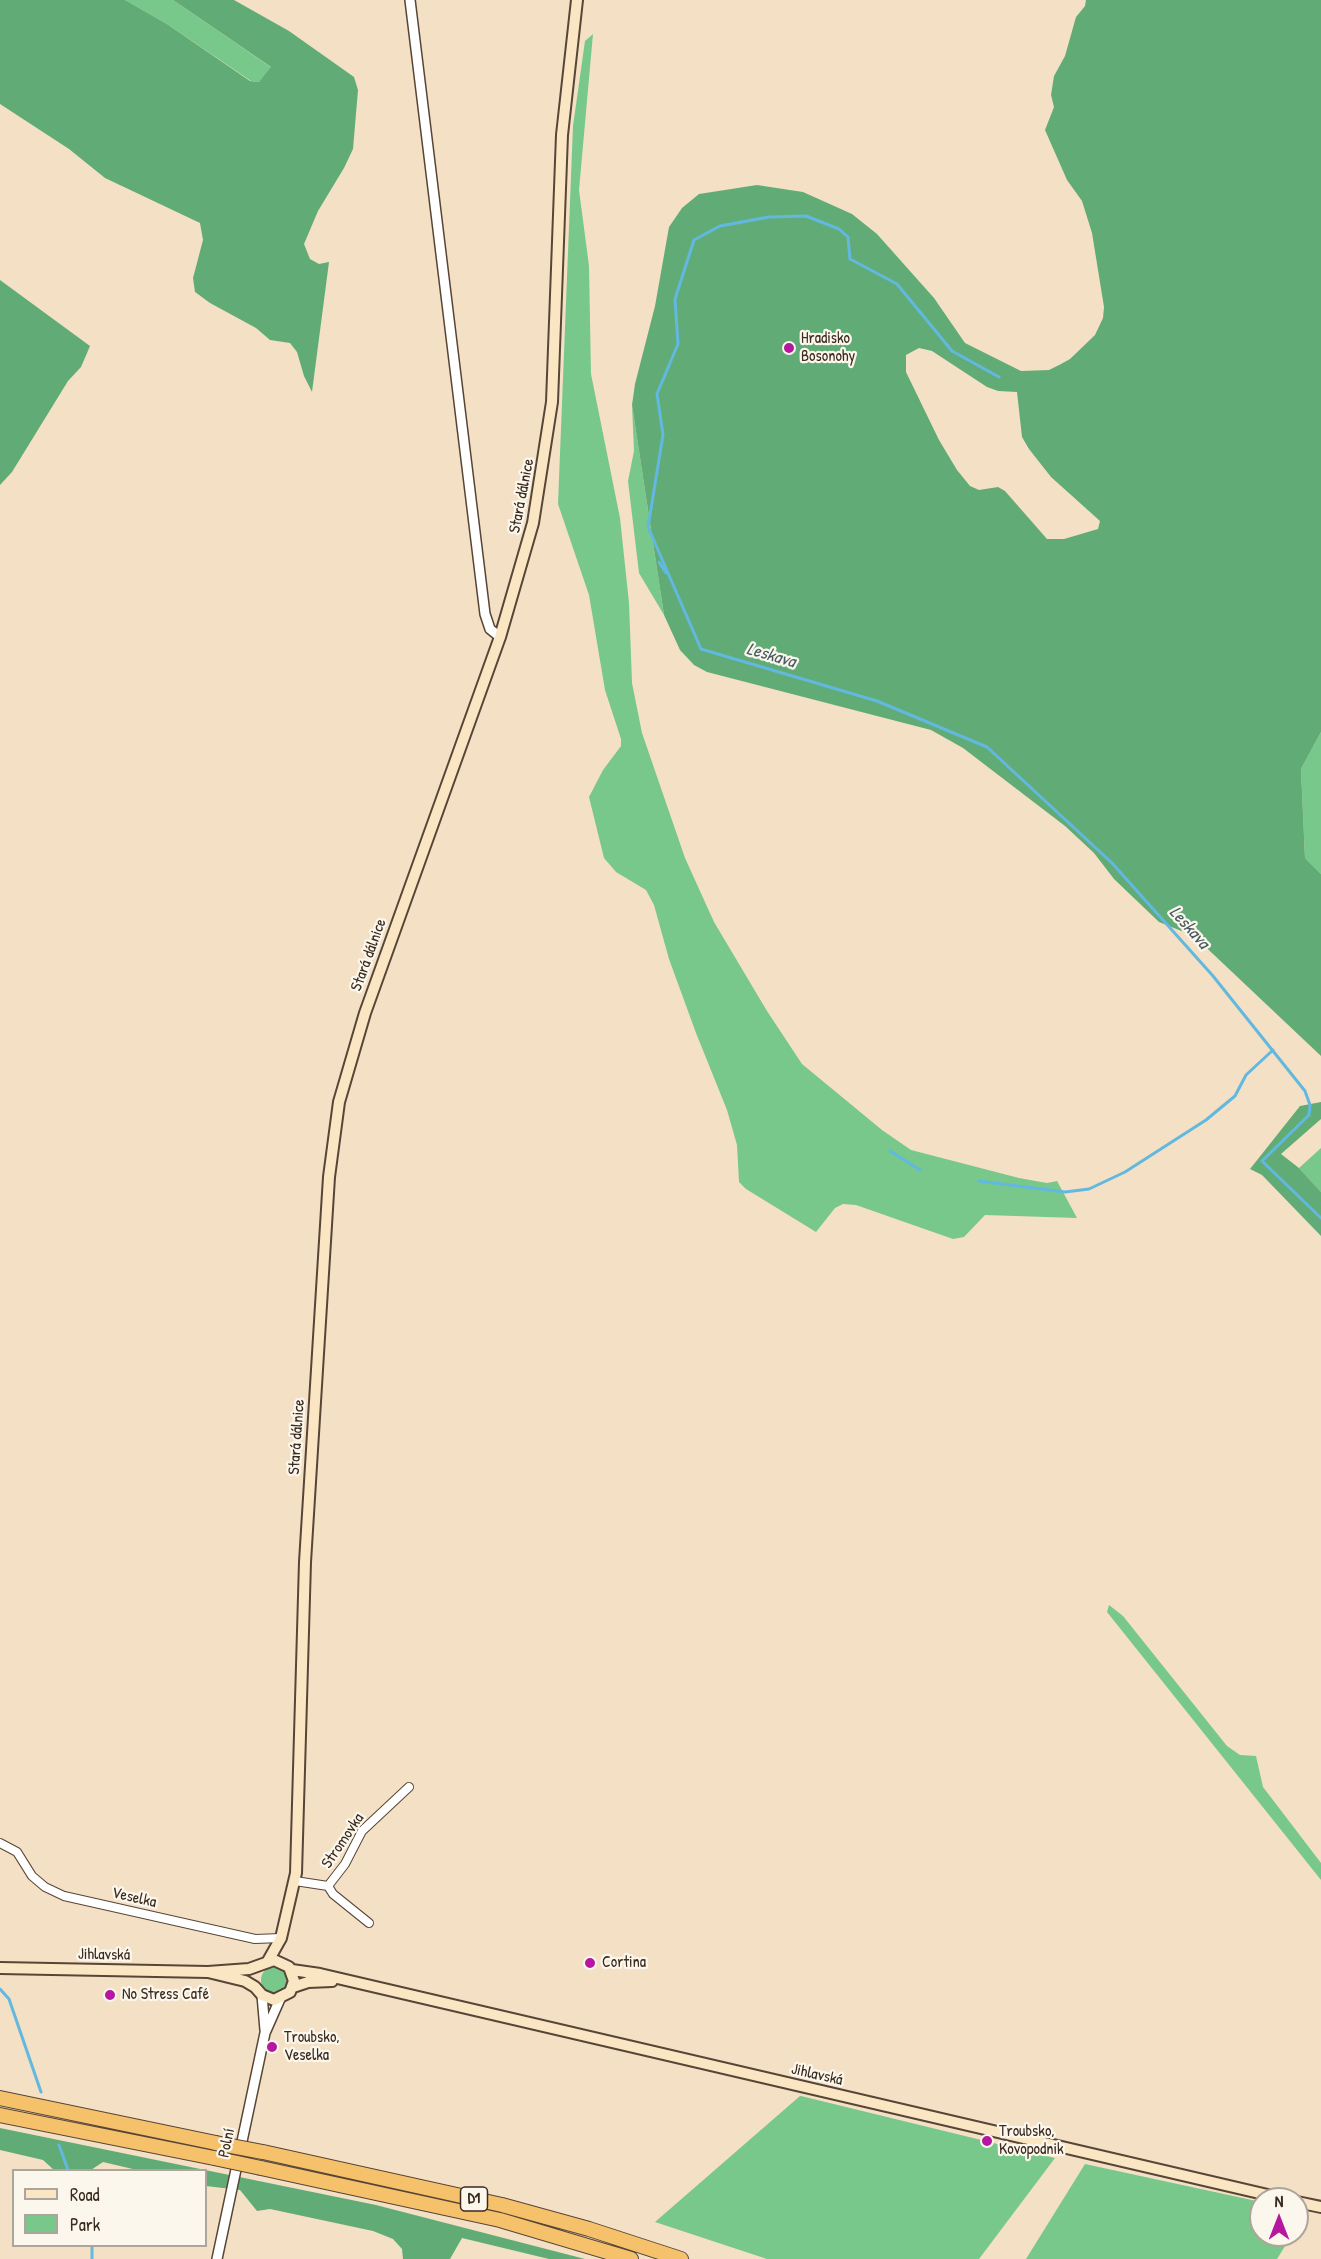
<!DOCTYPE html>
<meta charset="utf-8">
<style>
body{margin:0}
#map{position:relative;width:1321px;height:2259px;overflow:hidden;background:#f4e0c5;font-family:"Patrick Hand",sans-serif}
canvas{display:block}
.legend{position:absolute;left:12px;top:2169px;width:195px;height:78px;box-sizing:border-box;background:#fbf7ec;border:2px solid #aea59a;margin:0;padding:8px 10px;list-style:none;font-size:18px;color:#3b2a1e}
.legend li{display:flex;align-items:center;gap:12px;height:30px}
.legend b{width:30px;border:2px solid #aea59a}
.north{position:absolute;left:1249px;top:2187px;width:60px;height:60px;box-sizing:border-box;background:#fbf7ec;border:2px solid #aea59a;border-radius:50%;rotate:0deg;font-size:16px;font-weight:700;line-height:24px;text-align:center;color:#3b2a1e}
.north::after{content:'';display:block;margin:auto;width:21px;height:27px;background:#b5179e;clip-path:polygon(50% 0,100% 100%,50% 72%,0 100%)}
</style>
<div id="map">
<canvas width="1321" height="2259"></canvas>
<ul class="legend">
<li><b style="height:8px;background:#fbe6c4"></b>Road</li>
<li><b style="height:16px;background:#77c88a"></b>Park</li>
</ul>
<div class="north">N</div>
</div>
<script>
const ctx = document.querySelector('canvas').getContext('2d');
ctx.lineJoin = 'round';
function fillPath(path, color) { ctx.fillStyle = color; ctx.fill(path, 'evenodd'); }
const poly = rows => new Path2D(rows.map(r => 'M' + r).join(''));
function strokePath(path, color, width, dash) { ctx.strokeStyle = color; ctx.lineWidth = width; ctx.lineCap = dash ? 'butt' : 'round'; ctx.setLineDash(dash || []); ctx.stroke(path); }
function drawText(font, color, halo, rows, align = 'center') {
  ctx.font = font + ' "Patrick Hand",sans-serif'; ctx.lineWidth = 4.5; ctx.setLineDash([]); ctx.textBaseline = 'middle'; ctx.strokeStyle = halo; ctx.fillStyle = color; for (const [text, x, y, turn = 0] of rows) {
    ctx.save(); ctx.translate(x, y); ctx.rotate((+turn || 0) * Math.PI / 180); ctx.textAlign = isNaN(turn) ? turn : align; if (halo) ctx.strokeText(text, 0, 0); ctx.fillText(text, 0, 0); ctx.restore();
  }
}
fillPath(poly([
 [125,0,173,0,272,68,259,82,251,81,167,24],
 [593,34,579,190,589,266,591,374,620,518,629,603,632,683,642,733,685,858,714,922,767,1011,802,1064,882,1130,911,1150,1019,1178,1047,1183,1057,1181,1077,1218,985,1215,964,1237,953,1239,856,1205,843,1204,835,1208,816,1232,746,1189,739,1182,737,1145,727,1110,696,1033,669,959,654,905,646,890,616,872,604,858,589,797,603,770,621,746,621,739,605,690,589,595,558,504,573,126,585,41],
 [632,405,664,615,639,573,628,481,634,451],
 [1321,732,1321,874,1305,858,1301,769],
 [1321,1148,1321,1192,1299,1168],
 [1109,1605,1123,1616,1227,1746,1240,1755,1256,1756,1263,1787,1321,1863,1321,1880,1107,1612],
 '261 1980a13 13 0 1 1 26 0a13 13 0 1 1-26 0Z',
 [800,2096,801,2096,1055,2158,979,2259,767,2259,655,2222],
 [1085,2164,1261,2202,1261,2235,1292,2235,1277,2259,1026,2259]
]), '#77c88a');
fillPath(poly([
 [0,0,125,0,167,24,250,81,259,82,271,67,173,0,234,0,289,31,354,77,358,90,353,149,344,168,318,211,304,244,310,259,319,264,329,262,312,392,304,376,297,352,290,343,270,340,256,328,210,303,195,292,193,278,203,240,200,223,105,178,69,149,0,104],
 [1086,0,1321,0,1321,732,1301,769,1305,858,1321,874,1321,1056,1194,936,1159,922,1114,879,1094,853,1065,826,963,748,931,730,707,672,694,665,680,650,664,615,632,405,635,384,655,306,669,227,682,208,699,194,757,185,803,192,852,214,877,234,934,298,965,343,1021,371,1049,370,1061,364,1070,359,1095,335,1103,318,1104,307,1092,233,1082,201,1067,180,1045,130,1054,107,1051,95,1054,76,1065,56,1076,17,1085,6],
 [919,348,932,351,987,387,998,391,1017,392,1022,437,1029,449,1051,477,1100,521,1098,529,1064,539,1047,539,1005,491,998,487,979,490,970,486,957,470,939,440,906,372,906,355],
 [0,280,90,346,81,367,68,381,12,472,0,485],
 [1321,1102,1321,1119,1281,1154,1299,1168,1321,1192,1321,1236,1262,1175,1250,1169,1300,1106],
 [0,2128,376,2205,585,2259,549,2259,462,2238,450,2259,403,2259,402,2249,393,2239,373,2231,270,2209,257,2211,240,2190,206,2186,206,2170,137,2170,103,2162,91,2170,54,2170,43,2160,0,2150]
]), '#61ac76');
strokePath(poly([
 [999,377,952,351,897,284,850,259,848,237,839,229,806,216,769,217,720,226,694,240,675,299,678,344,657,394,663,435,648,527,701,649,877,701,987,747,1112,863,1213,976,1305,1091,1310,1105,1309,1115,1262,1161,1321,1218],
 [659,562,666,573],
 [890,1151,920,1170],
 [979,1181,1065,1192,1089,1189,1125,1172,1206,1120,1235,1096,1246,1075,1273,1050],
 [0,1989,9,1999,41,2092],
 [59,2145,68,2170],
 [92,2259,92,2246]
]), '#62b8df', 3);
const minor = poly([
 [0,1843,17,1852,32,1876,45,1887,64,1896,255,1939,281,1938],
 [295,1881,328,1886],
 [328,1886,345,1864,362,1831,409,1787],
 [328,1886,333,1894,369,1923]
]);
const tertiary = poly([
 [410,0,485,614,490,629,500,637],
 [262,1995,265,2030],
 [217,2259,265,2033,280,1999]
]);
const secondary = poly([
 [268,1961,281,1938,296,1873,305,1562,329,1177,339,1102,365,1013,500,637,533,523,552,402,562,135,577,0],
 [0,1968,208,1972,249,1969,274,1960,289,1967,294,1981,290,1992,274,2000,262,1995,255,1987,245,1981,208,1972],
 [292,1970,320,1974,1285,2199],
 [293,1987,308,1982,332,1981],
 [1297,2202,1321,2207]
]);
const motorway = poly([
 [0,2098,216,2143],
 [0,2115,214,2158],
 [263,2152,502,2205,589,2229,681,2259],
 [261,2168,500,2220,631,2259]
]);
strokePath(minor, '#574537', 10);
strokePath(tertiary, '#574537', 12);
strokePath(secondary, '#574537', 14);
strokePath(motorway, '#574537', 16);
strokePath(minor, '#fff', 8);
strokePath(tertiary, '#fff', 9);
strokePath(secondary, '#fbe6c4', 10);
strokePath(motorway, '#f6c16b', 14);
const motorwayBridge = poly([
 [216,2143,263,2152],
 [214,2158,261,2168]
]);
strokePath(motorwayBridge, '#574537', 16, []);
strokePath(motorwayBridge, '#f6c16b', 14);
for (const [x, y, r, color] of [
 [789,348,6,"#b5179e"],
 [590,1963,6,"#b5179e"],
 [110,1995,6,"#b5179e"],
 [272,2047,6,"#b5179e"],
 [987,2141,6,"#b5179e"]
]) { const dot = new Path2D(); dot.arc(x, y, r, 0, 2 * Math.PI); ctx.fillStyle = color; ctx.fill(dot); strokePath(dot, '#fbf7ec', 2); }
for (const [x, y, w] of [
 [474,2199,27]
]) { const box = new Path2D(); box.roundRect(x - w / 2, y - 12, w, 24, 4.5); ctx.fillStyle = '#fbf7ec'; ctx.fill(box); strokePath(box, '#3b2a1e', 1.5); }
drawText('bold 15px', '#3b2a1e', null, [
 ["D1",474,2199]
]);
drawText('16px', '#3b2a1e', '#fbf7ec', [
 ["Hradisko",801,339],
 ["Bosonohy",801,357],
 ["Cortina",602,1963],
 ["No Stress Café",122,1995],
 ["Troubsko,",284,2038],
 ["Veselka",284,2056],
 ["Troubsko,",999,2132],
 ["Kovopodnik",999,2150]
], 'left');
drawText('16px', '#3b2a1e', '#fbf7ec', [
 ["Stará dálnice",522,496,-79],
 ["Stará dálnice",369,955,-70],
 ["Stará dálnice",297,1437,-86],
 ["Stromovka",343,1841,-56],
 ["Veselka",134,1898,13],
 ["Jihlavská",104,1955,1],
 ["Jihlavská",817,2075,13],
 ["Polní",227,2143,-78]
]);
drawText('italic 18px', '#495c62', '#fbf7ec', [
 ["Leskava",771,656,16],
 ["Leskava",1189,928,48]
]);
</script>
